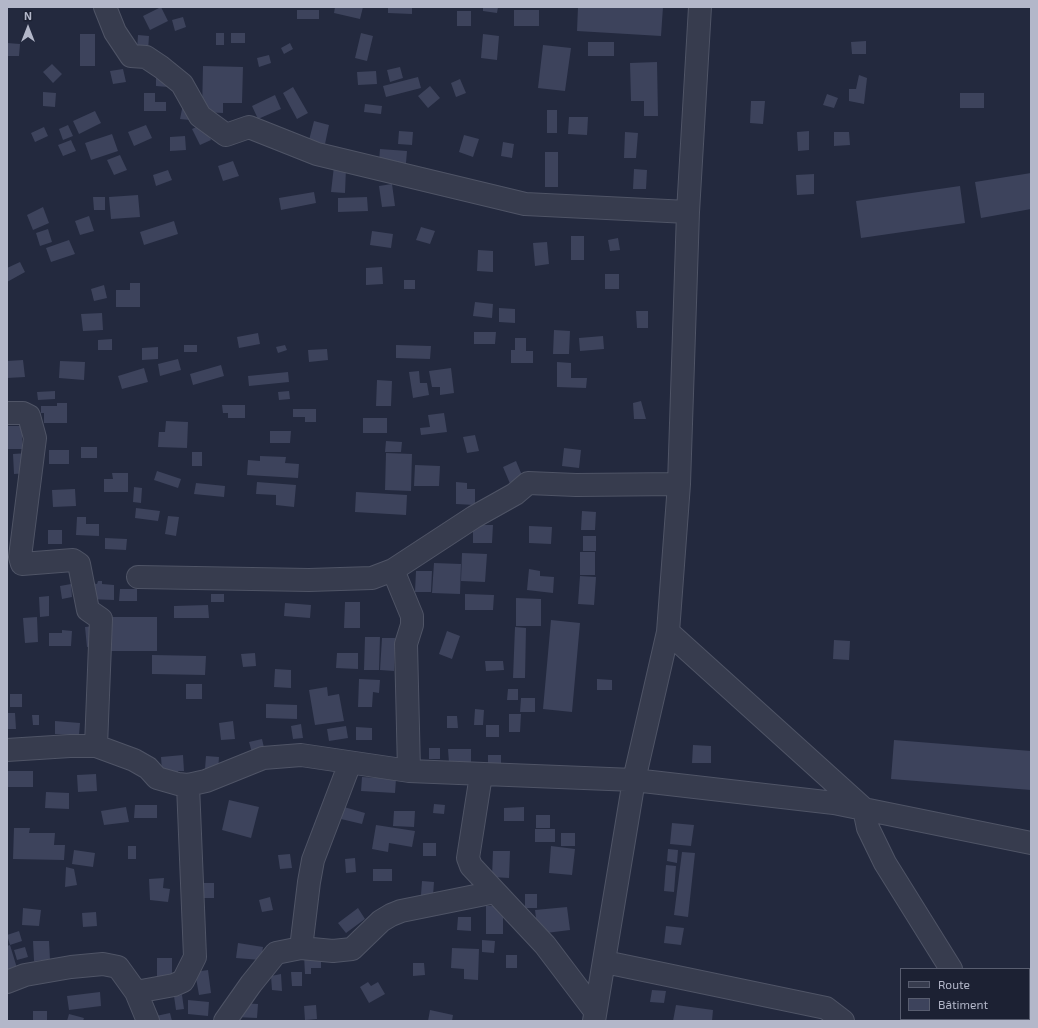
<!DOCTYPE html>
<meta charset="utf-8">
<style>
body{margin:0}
#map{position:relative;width:1038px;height:1028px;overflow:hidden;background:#23293e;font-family:"Exo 2",sans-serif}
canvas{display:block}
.frame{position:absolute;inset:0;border:8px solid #b3b7c9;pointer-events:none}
.legend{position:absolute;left:900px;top:968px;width:130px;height:52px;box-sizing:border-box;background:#1c2133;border:1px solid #585d6f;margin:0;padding:5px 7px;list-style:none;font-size:12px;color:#b3b7c9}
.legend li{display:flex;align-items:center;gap:8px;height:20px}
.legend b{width:20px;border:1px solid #585d6f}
.north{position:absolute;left:8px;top:8px;width:40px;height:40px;-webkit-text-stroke:3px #1c2133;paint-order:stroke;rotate:0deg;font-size:11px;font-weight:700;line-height:16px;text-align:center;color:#b3b7c9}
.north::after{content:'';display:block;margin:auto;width:14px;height:18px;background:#b3b7c9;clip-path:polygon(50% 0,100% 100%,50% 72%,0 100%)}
</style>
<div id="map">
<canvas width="1038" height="1028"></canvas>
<div class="frame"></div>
<ul class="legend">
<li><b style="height:5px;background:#373c4e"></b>Route</li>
<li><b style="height:11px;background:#3d435c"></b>Bâtiment</li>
</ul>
<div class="north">N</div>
</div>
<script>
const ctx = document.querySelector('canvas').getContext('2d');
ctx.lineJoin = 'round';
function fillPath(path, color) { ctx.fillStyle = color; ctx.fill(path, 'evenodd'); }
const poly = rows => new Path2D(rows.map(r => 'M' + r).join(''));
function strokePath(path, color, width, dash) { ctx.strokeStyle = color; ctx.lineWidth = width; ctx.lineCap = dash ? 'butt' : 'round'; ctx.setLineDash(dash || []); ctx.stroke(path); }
fillPath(poly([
 [161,7,168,21,150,30,143,16],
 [335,7,363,7,360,19,334,13],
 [388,7,412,7,412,14,388,13],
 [483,7,498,7,497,13,483,11],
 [578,7,663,7,661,36,577,31],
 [297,10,319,10,319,19,297,19],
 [514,10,539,10,539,26,514,26],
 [457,11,471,11,471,26,457,26],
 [183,17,186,27,175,31,172,20],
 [216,33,224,33,224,45,216,45],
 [231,33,245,33,245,43,231,43],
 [361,33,373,36,367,61,355,58],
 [80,34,95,34,95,66,80,66],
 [483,34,499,36,497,60,481,58],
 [138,35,149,36,148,51,137,50],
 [866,41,866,54,852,54,851,42],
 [588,42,614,42,614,56,588,56],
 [7,43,20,44,19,56,7,56],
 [290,43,293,49,284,54,281,48],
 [543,45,571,48,565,91,538,88],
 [269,55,271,63,259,67,257,58],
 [657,62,658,116,644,116,644,101,631,101,630,63],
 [52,64,62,74,53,83,43,72],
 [203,66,243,67,242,103,223,103,223,113,202,112],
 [400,67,403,78,390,82,387,70],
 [123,69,126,82,113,84,110,71],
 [376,71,377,84,358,85,357,72],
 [859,75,867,78,864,104,849,101,849,89,856,89],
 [418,77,421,88,386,97,383,86],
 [156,78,169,79,168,87,156,86],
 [460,79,466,93,456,97,451,83],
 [430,86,440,98,428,108,418,96],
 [293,87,308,113,297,119,283,93],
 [43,92,56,93,55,107,43,106],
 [144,93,155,93,155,102,166,102,166,111,144,111],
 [960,93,984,93,984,108,960,108],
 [827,94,838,98,834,108,823,105],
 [275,95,281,109,258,119,252,106],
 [751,101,765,101,763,124,750,123],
 [183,104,192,106,190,120,180,119],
 [365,104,382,106,381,114,364,112],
 [547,110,557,110,557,133,547,133],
 [95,111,101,123,79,134,73,121],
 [569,117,588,117,587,135,568,134],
 [314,121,329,125,325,144,309,140],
 [203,124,211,140,200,145,192,129],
 [68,125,73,136,63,140,59,129],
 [146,125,152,138,134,146,128,132],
 [44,127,48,136,35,142,31,133],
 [399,131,413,132,412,145,398,144],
 [809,131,809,150,798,151,797,132],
 [625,132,638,133,636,158,624,158],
 [834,132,849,132,850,145,834,146],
 [112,134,118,151,91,160,85,143],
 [464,135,479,139,473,157,459,152],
 [185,136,186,150,170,151,170,137],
 [71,140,76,151,63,156,58,145],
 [503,142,514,144,512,158,501,156],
 [380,149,407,151,406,163,379,162],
 [545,152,558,152,558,187,545,187],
 [120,155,127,170,114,175,107,160],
 [233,161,239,176,223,181,218,166],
 [334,166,346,168,345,193,331,192],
 [634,169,647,170,646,189,633,189],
 [168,170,172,180,156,186,153,175],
 [1031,173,1031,209,981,218,975,182],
 [814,174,814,194,797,195,796,175],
 [392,184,395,206,382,207,379,186],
 [960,186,965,223,861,238,856,201],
 [314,192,316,203,281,210,279,198],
 [138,195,140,217,111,219,109,197],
 [93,197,105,197,105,210,94,210],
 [367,197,368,211,338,212,338,198],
 [43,207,49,223,33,230,27,215],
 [89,216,94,231,80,235,75,221],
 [174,221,178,234,144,245,140,232],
 [421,227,435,231,430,244,416,240],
 [48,229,52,242,40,246,36,233],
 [372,231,393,234,391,248,370,245],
 [571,236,584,236,584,260,571,260],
 [618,238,620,250,610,251,608,240],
 [69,240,75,254,51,262,46,248],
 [547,242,549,264,535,266,533,243],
 [478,250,493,251,493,272,477,271],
 [20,262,25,272,7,282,7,268],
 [382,267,383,284,366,285,366,268],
 [605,274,619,274,619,289,605,289],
 [404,280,415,280,415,289,404,289],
 [130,283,140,283,140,307,116,307,116,290,130,290],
 [104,285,107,298,94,301,91,289],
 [475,302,493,304,492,318,473,316],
 [499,308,515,309,515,323,499,322],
 [636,311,648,311,648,328,637,328],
 [102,313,103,330,83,331,81,314],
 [554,330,570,331,569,354,553,354],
 [474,332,496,332,495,344,474,344],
 [258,333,260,344,239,348,237,337],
 [603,336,604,349,580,351,579,338],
 [515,338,526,338,526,351,533,351,533,363,511,363,511,350,515,350],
 [112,339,112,350,98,350,98,340],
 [184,345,197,345,197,352,184,352],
 [285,345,287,350,278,353,276,347],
 [396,345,431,346,430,359,396,358],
 [158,347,158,359,142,360,142,348],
 [327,349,328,360,309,362,308,350],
 [178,359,181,370,160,376,158,364],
 [23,360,25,377,7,378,7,361],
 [60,361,85,362,84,380,59,378],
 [557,362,571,363,571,378,587,378,586,388,557,387],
 [221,365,224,376,193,385,190,374],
 [144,368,148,382,122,389,118,376],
 [451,368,454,393,440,395,440,387,432,387,429,371],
 [419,371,420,383,427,383,429,395,413,398,409,372],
 [288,372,289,382,249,386,248,376],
 [377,380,392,381,391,406,376,406],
 [55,391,55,399,38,400,37,392],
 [289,391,290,399,279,400,278,392],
 [641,401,646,419,634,419,633,403],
 [57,403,67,403,67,423,44,423,44,413,41,413,41,406,57,406],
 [222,405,245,405,245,418,228,418,228,413,223,413],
 [293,409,316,409,316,422,305,422,305,417,293,417],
 [444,413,447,432,421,435,420,428,430,427,428,415],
 [363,418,387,418,387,433,363,433],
 [166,421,188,422,187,448,158,447,159,432,165,432],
 [7,426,22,426,22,449,7,449],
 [270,431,291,431,290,443,270,443],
 [475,435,479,451,467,453,463,437],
 [386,441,402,442,401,452,385,452],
 [81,447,97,447,97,458,81,458],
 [564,448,581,450,579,468,562,466],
 [49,450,69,450,69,464,49,464],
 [192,452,202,452,202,466,192,466],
 [28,453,29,473,14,474,13,454],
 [386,453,412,454,411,491,385,490],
 [260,456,286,457,285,463,299,464,298,478,247,475,248,460,260,461],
 [516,461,524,480,511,486,503,467],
 [415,465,440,466,439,486,414,486],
 [157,471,181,479,178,488,154,480],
 [112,473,128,473,128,492,104,492,104,479,113,479],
 [257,482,296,485,294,507,276,505,276,495,256,494],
 [456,482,467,483,467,489,475,489,475,505,456,504],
 [196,483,225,486,224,497,194,494],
 [134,487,142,488,141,503,133,502],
 [75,489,76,506,53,507,52,490],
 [356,492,407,495,406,515,355,512],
 [136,508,160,511,158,521,135,518],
 [582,511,596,512,595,530,581,530],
 [168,516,179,517,176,536,165,534],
 [77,517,86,517,86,524,99,524,99,536,76,535],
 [473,525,493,525,492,543,473,543],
 [529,526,552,527,551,544,529,543],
 [48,530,62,530,62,544,48,544],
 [583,536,596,536,596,551,583,551],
 [105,538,127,539,126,550,105,549],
 [580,552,595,552,595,575,580,575],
 [462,553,487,554,485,582,461,581],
 [434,563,461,564,460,594,432,593],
 [529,569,540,571,540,576,554,577,553,593,527,590],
 [416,571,432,571,431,592,415,592],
 [580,576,596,577,594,605,578,604],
 [98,581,102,581,102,584,114,585,114,600,89,599,91,583,97,584],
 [71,584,72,597,62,599,60,586],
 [120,589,137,589,137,601,119,601],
 [211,594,224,594,224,602,211,602],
 [465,594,494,595,493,610,465,610],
 [49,596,49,616,40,617,39,597],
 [516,598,541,599,541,626,516,626],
 [345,602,360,602,360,628,344,628],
 [285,603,311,605,310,618,284,616],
 [208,605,209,618,174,618,174,606],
 [37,617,38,642,25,643,23,618],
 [110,617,157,617,157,651,110,651],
 [551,620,580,623,572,712,543,709],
 [96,626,98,646,87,647,85,627],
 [515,627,526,628,525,678,513,678],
 [62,630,72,631,71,646,49,646,49,633,62,633],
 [447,631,460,636,452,659,439,654],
 [365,637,380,637,379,670,364,670],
 [382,638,395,638,394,671,380,670],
 [834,640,850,641,849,660,833,659],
 [255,653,256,666,243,667,241,654],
 [337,653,358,653,358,669,336,668],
 [152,655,206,656,205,675,152,674],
 [485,661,503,661,504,670,486,671],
 [275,669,291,670,291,688,274,687],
 [359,679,380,680,379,693,373,692,372,707,358,707],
 [597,679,612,680,612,690,597,690],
 [186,684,202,684,202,699,186,699],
 [327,687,328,696,339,694,344,721,315,725,309,690],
 [508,689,518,689,518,700,507,700],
 [10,694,22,694,22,707,10,707],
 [521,698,535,698,535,712,520,712],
 [266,704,297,705,297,719,266,718],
 [475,709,484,710,483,725,474,725],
 [7,713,15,713,16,729,7,729],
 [509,714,521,714,520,732,509,732],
 [32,715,39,715,39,725,33,725],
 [447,716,457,716,458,728,447,728],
 [55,721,80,723,79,735,55,734],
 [233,721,235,739,221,740,219,723],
 [301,724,303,738,293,739,291,726],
 [486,725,499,725,499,737,486,737],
 [346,726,348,738,329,741,327,729],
 [356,727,372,728,372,740,356,740],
 [262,739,265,752,253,756,249,742],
 [894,740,1031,751,1031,790,891,779],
 [693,745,711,746,711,763,692,763],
 [429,748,440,748,440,759,429,759],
 [448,749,471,749,471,763,449,763],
 [183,755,184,771,178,771,178,778,162,772,161,757],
 [488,755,501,755,501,767,488,767],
 [206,756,219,757,218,771,205,769],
 [7,771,33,771,33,787,7,787],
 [96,774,97,791,78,792,77,775],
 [362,777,396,779,395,793,361,791],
 [46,792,69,793,69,809,45,808],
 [229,800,259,807,251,838,222,830],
 [434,804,445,805,444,814,433,813],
 [135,805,157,805,157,818,134,818],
 [126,807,129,822,104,825,101,811],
 [344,807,365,813,362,824,341,819],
 [524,807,524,821,504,821,504,808],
 [394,811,415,811,414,827,393,826],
 [536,815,550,815,550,828,536,828],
 [672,823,694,825,691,846,670,844],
 [376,825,415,831,412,847,389,843,388,852,372,849],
 [14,828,30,828,29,833,55,833,54,845,65,845,64,860,13,859],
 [535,829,555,829,555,842,535,842],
 [561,833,575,833,575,846,561,846],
 [423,843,436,843,436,856,423,856],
 [128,846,136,846,136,859,128,859],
 [551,846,575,849,572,875,549,873],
 [668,849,678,850,677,863,667,861],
 [74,850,95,853,93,867,72,864],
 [493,851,510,851,509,878,492,877],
 [682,852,695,853,688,917,674,915],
 [290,854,292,868,280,869,278,855],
 [355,858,356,872,346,873,345,859],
 [666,865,676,866,674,892,664,891],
 [66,867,74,869,77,885,65,887],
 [373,869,392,869,392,881,373,881],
 [164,878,163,888,170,889,168,902,150,900,149,879],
 [422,881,434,882,433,896,421,895],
 [198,883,214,883,214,898,198,898],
 [525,894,537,894,537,908,525,908],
 [270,897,273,910,262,912,259,900],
 [486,906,503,906,503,934,486,934],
 [567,907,570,930,538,934,535,910],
 [23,908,41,910,39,926,22,925],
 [358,908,365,919,346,933,338,923],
 [96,912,97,926,83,927,82,913],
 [458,917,471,917,471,931,457,930],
 [666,926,684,928,681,945,664,943],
 [19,931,22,941,10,945,7,935],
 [482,940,495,941,494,953,482,952],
 [33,941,49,941,50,960,34,961],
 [238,943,263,947,261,960,236,958],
 [10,945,17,968,7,971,7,946],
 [25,947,28,957,17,960,14,950],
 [452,948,479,949,478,980,464,979,464,969,451,968],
 [321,954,321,968,311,968,311,974,305,974,304,955],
 [506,955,517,955,517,968,506,968],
 [157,958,172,958,172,981,157,981],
 [413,963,424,963,425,975,413,976],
 [208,970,211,993,199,995,195,972],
 [291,972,302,972,302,986,292,986],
 [281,974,282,991,272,990,271,976],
 [368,982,371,986,378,982,385,994,369,1003,360,987],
 [652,990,666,991,664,1003,650,1002],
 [100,992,101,1006,69,1010,67,996],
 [182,995,184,1009,176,1010,174,996],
 [188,1000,209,1002,208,1016,188,1014],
 [237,1003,258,1004,257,1018,236,1017],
 [316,1005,317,1019,305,1020,304,1006],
 [676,1005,713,1010,712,1021,673,1021],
 [430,1010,453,1015,452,1021,428,1021],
 [33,1011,47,1011,47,1021,33,1021],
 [170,1013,172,1021,157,1021,156,1016],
 [69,1014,84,1018,83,1021,67,1021]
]), '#3d435c');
const minor = poly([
 [105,7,115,32,131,56,146,57,161,67,182,84,200,116,226,135,249,127,317,154,525,204,688,212],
 [7,413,23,413,29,416,35,438,20,557,22,564,73,560,79,564,88,610,101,619,96,746],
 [393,570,412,616,412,625,406,644,409,771],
 [138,577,309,580,372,578,393,570,474,517,515,494,528,483,576,485,679,484],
 [668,632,864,809,868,828,885,863,951,969],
 [7,750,70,746,96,746,134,760,148,768,157,778,178,784,188,785,206,781,263,758,301,755,409,771,634,780,834,803,1031,843],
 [481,775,468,858,471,866,545,945,595,1011],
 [301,948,309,882,313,860,350,763],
 [605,962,826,1008,843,1021],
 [7,982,25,975,71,967,103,964,118,967,136,992,148,1021],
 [136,992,174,985,183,981,195,957,188,785],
 [225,1021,251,984,276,953,301,948,333,951,352,949,381,921,391,915,401,911,495,892],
 [594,1021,634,780,668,632,679,484,688,212,700,7],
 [959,1021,960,1019]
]);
strokePath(minor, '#4f5466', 24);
strokePath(minor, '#373c4e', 22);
</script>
